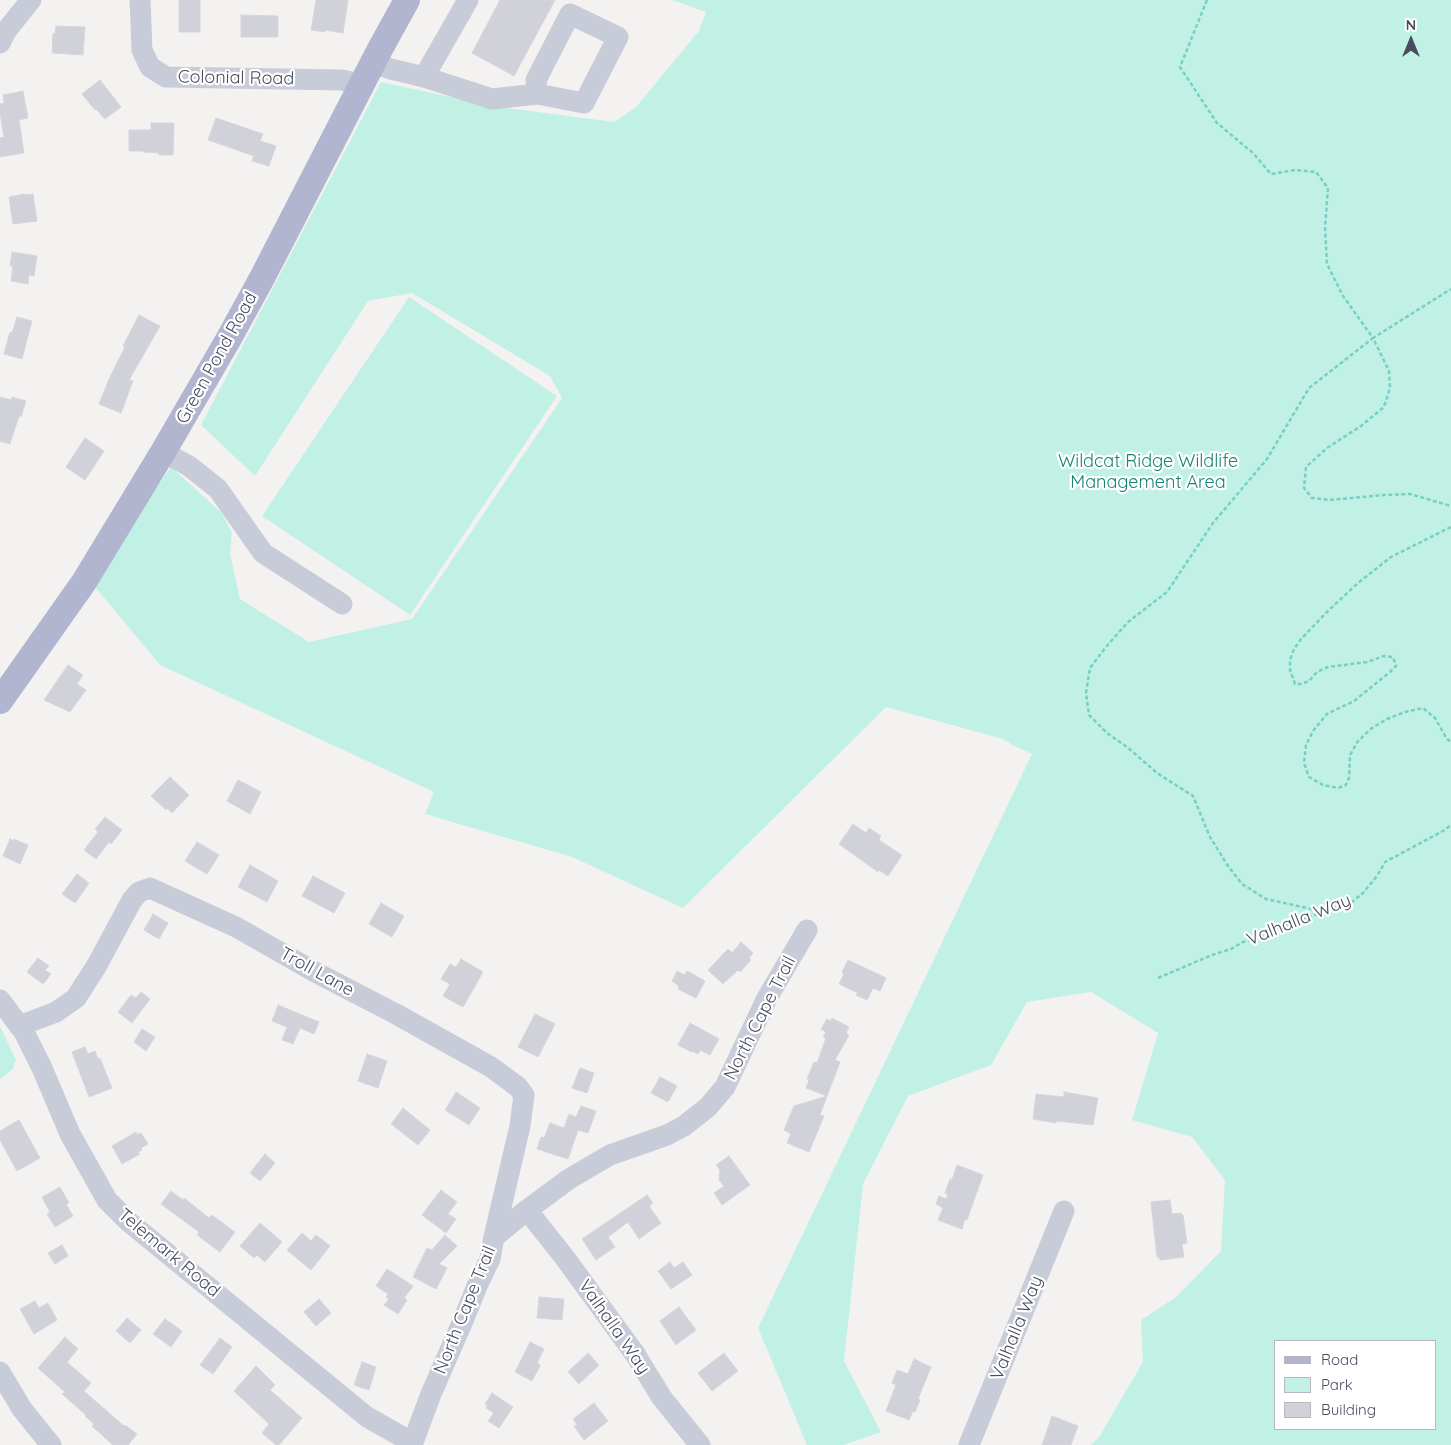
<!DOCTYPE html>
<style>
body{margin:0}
#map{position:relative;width:1451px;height:1445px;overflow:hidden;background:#f4f2f1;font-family:Quicksand,sans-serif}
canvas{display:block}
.legend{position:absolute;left:1274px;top:1340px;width:162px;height:90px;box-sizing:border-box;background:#fff;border:1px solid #b6b7bf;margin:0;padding:6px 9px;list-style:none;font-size:15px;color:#494c5f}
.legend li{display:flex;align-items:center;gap:10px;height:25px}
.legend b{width:25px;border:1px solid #b6b7bf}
.north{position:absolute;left:1386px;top:15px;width:50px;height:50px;-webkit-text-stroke:4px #fff;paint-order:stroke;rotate:0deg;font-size:14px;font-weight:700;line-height:20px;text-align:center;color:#494c5f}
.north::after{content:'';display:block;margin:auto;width:18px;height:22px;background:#494c5f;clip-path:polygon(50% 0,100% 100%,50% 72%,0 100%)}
</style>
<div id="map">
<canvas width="1451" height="1445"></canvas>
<ul class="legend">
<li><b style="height:6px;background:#b1b5d0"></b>Road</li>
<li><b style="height:14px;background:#c1f1e5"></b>Park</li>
<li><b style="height:14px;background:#d1d1d9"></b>Building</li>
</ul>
<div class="north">N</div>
</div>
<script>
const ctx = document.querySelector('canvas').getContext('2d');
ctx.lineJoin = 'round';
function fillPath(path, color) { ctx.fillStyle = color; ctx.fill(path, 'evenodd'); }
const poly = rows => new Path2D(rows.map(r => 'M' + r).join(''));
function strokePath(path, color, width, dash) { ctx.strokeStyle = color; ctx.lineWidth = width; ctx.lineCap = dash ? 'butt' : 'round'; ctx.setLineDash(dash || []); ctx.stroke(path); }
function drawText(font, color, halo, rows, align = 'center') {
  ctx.font = font + ' Quicksand,sans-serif'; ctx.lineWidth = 4.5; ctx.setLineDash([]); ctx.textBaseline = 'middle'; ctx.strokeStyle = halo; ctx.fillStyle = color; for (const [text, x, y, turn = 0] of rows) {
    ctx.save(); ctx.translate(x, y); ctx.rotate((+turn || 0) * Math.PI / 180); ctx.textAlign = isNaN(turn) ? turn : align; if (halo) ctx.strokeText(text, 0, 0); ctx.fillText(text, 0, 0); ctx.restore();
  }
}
fillPath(poly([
 [672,0,1451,0,1451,1445,1091,1445,1099,1437,1143,1362,1141,1320,1176,1297,1221,1251,1225,1180,1192,1137,1132,1120,1158,1033,1091,992,1027,1002,991,1065,908,1096,863,1184,844,1361,881,1432,844,1445,807,1445,758,1328,1032,754,1010,744,1010,743,1003,739,886,707,683,908,572,857,425,814,434,792,160,665,91,582,171,467,222,513,232,533,230,553,240,599,309,642,412,619,562,398,550,376,412,293,368,301,255,476,201,425,381,82,492,106,614,122,636,107,699,31,706,12],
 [1275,1341,1435,1341,1435,1429,1275,1429],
 [409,297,557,396,410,615,262,516],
 [0,1026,16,1060,13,1069,0,1079]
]), '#c1f1e5');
const building = poly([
 [179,0,200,0,200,32,179,32,179,0],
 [316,0,348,0,343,33,325,30,325,32,311,30,316,0],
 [500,0,555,0,514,76,472,53,500,0],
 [241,15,278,16,278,37,241,37,241,15],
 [56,26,85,27,83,55,52,53,53,33,55,34,56,26],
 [100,80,121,107,105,119,96,109,95,110,82,94,100,80],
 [23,91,28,118,19,120,24,153,0,157,0,138,4,137,0,113,0,104,4,103,3,95,23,91],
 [216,118,263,134,260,141,276,146,269,166,252,161,254,156,208,140,216,118],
 [151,123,174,123,173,155,159,155,159,153,143,152,143,151,129,151,129,130,151,130,151,123],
 [24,194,24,195,33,194,37,221,13,224,9,197,24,194],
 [12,252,37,256,34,276,29,275,28,284,11,281,13,266,10,266,12,252],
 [139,315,160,326,129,380,133,381,121,413,99,404,110,377,125,347,123,346,139,315],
 [17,317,32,321,22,359,4,354,10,332,12,333,17,317],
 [0,397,11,400,12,397,26,401,21,417,19,416,10,444,0,441,0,397],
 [85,438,104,451,85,480,66,467,85,438],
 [68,665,83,675,77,684,86,690,70,712,44,700,68,665],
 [170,777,189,795,172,813,167,808,166,810,151,796,170,777],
 [238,780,261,792,250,814,227,801,238,780],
 [105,817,122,830,111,844,109,842,96,859,84,850,98,832,95,829,105,817],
 [853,824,866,833,869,828,881,836,879,840,902,855,888,876,879,870,878,872,839,844,853,824],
 [10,839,13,841,14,839,28,845,20,864,3,856,10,839],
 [197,842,219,855,207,874,185,861,197,842],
 [250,865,278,881,267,902,238,887,250,865],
 [77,874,89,883,75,903,62,894,77,874],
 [313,876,345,893,334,913,302,896,313,876],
 [381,903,404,916,392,937,369,924,381,903],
 [153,914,168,923,159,939,144,930,153,914],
 [741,942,753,953,749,958,751,960,740,972,738,970,723,984,708,970,728,949,732,953,741,942],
 [38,958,49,966,45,970,51,974,43,984,27,972,38,958],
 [461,959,483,972,463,1007,443,996,450,984,441,979,450,964,456,967,461,959],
 [848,960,886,978,880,991,873,988,867,1000,856,995,858,993,839,984,844,974,842,972,848,960],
 [677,971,684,975,687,971,705,981,696,998,678,989,679,986,672,981,677,971],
 [141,992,150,999,132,1023,118,1012,131,995,136,998,141,992],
 [278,1005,319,1022,314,1034,300,1028,293,1044,282,1040,287,1027,272,1021,278,1005],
 [535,1014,555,1024,538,1057,518,1047,535,1014],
 [832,1018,849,1027,846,1033,849,1035,835,1060,840,1062,827,1096,806,1088,809,1080,807,1079,814,1062,817,1063,826,1038,823,1037,826,1032,821,1029,827,1019,831,1021,832,1018],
 [690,1023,719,1039,710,1055,700,1050,698,1054,692,1051,692,1052,678,1045,690,1023],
 [142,1029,155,1037,146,1051,134,1042,142,1029],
 [85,1047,88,1054,95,1051,98,1059,100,1058,112,1088,89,1097,72,1052,85,1047],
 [367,1054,387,1061,378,1088,358,1081,367,1054],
 [580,1068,594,1073,587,1093,572,1088,580,1068],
 [660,1077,677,1086,668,1102,651,1093,660,1077],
 [456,1092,480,1108,469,1125,445,1110,456,1092],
 [1064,1092,1098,1098,1093,1125,1056,1121,1056,1123,1033,1119,1036,1094,1064,1097,1064,1092],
 [827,1096,820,1115,824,1116,809,1152,787,1143,791,1134,784,1130,794,1106,827,1096],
 [581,1106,596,1111,588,1133,578,1130,568,1159,537,1149,541,1137,544,1138,550,1123,564,1128,569,1114,576,1117,581,1106],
 [403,1108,430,1130,418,1145,391,1124,403,1108],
 [19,1120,40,1158,17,1171,0,1140,0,1131,19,1120],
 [136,1132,137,1135,141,1133,148,1144,141,1148,142,1150,138,1152,140,1154,122,1164,112,1146,136,1132],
 [265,1154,275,1163,260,1181,250,1173,265,1154],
 [729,1156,750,1185,722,1205,714,1193,724,1186,719,1180,720,1170,716,1165,729,1156],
 [957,1165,983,1175,967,1220,965,1219,962,1229,938,1220,943,1208,936,1204,939,1196,946,1199,948,1194,945,1193,950,1179,952,1180,957,1165],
 [60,1187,69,1203,66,1204,73,1216,55,1227,47,1214,50,1212,42,1197,60,1187],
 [441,1190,457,1202,448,1214,456,1219,446,1233,422,1215,441,1190],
 [171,1191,183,1200,184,1198,209,1218,212,1215,235,1232,220,1252,197,1235,199,1232,161,1204,171,1191],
 [647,1195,653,1203,649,1206,661,1223,639,1239,628,1222,608,1237,615,1247,596,1260,582,1239,647,1195],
 [1170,1200,1172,1214,1181,1213,1182,1215,1183,1215,1187,1243,1182,1244,1184,1257,1160,1260,1159,1257,1157,1257,1151,1202,1170,1200],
 [260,1223,282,1242,265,1262,257,1255,254,1258,240,1246,260,1223],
 [302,1233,311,1241,316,1235,330,1246,311,1270,287,1250,302,1233],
 [445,1235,457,1246,439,1264,447,1268,436,1289,413,1277,427,1248,432,1250,445,1235],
 [62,1245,68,1256,55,1264,48,1253,62,1245],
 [670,1262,674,1268,683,1262,692,1275,671,1289,658,1271,670,1262],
 [387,1269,413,1286,404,1298,407,1300,398,1314,384,1305,389,1299,386,1297,388,1294,376,1286,387,1269],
 [539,1297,564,1299,562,1320,537,1318,539,1297],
 [319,1299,331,1313,316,1326,304,1312,319,1299],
 [35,1301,39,1308,48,1303,57,1320,34,1334,20,1309,35,1301],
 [679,1307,696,1330,676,1345,660,1321,679,1307],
 [127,1318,141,1330,130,1343,116,1331,127,1318],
 [165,1319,182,1331,171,1347,153,1334,165,1319],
 [65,1337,78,1349,67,1362,91,1383,84,1391,124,1426,125,1425,137,1434,128,1445,113,1445,92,1426,94,1424,85,1416,86,1415,62,1394,65,1392,38,1368,65,1337],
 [220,1338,232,1347,213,1374,200,1365,220,1338],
 [530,1342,544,1349,537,1363,540,1365,540,1366,532,1381,515,1372,530,1342],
 [588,1353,599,1365,579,1384,568,1372,588,1353],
 [724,1353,738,1371,712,1391,698,1373,724,1353],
 [914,1359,931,1367,918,1399,920,1400,915,1412,913,1411,909,1420,886,1411,896,1385,892,1383,897,1370,908,1374,914,1359],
 [362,1362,376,1367,369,1390,354,1385,362,1362],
 [256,1366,275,1385,270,1390,302,1418,279,1445,276,1445,262,1433,269,1424,234,1391,256,1366],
 [492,1393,513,1407,499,1428,488,1421,494,1413,486,1408,487,1405,485,1404,492,1393],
 [594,1403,608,1421,584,1440,574,1426,577,1425,573,1419,594,1403],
 [1052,1416,1078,1426,1071,1445,1042,1445,1052,1416]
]);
fillPath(building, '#d1d1d9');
strokePath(building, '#d6d5dd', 1);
strokePath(poly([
 [1207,0,1180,67,1217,123,1253,153,1271,174,1295,170,1316,172,1328,188,1325,228,1327,264,1343,296,1373,338,1451,289],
 [1451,527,1391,557,1358,583,1329,610,1301,639,1294,649,1290,660,1290,670,1295,684,1301,684,1309,681,1317,672,1328,667,1367,662,1384,656,1393,657,1396,666,1390,672,1354,701,1327,714,1313,731,1306,745,1304,763,1309,777,1323,785,1338,788,1346,785,1349,778,1350,755,1358,741,1372,728,1387,719,1405,712,1423,708,1435,718,1447,739,1451,742],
 [1325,912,1266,899,1242,884,1228,866,1210,837,1193,796,1157,773,1127,747,1107,733,1089,715,1086,693,1090,668,1105,648,1128,622,1167,592,1213,523,1267,459,1309,388,1373,338,1389,371,1390,388,1384,407,1361,426,1327,448,1306,467,1304,488,1312,498,1329,500,1385,495,1410,494,1451,506],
 [1158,978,1212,955,1231,949,1243,942,1263,937,1285,925,1352,902,1363,893,1377,876,1385,862,1443,831,1451,825]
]), '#78cfc5', 2.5, [4, 2.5]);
strokePath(poly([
 [140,0,142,50,150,67,166,77,342,80,363,85],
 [0,43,6,31,31,0],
 [373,63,391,69,424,77,468,0],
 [424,77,492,99,537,94,584,103,618,37,570,14,536,80,537,94],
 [163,452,189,466,218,489,263,553,342,604],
 [0,1000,24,1032,42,1068,70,1134,107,1200,129,1222,367,1417,413,1443],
 [19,1026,56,1012,76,998,97,965,132,900,139,892,150,888,236,927,315,972,396,1014,491,1067,518,1087,524,1095,520,1126,494,1237],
 [527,1210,565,1258,635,1354,662,1398,700,1445],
 [0,1372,22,1409,51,1445],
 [412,1445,431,1394,462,1323,477,1286,490,1259,494,1237,527,1210,569,1179,610,1155,667,1135,684,1126,708,1107,725,1087,767,998,807,930],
 [969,1445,1064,1211]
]), '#c8cbd8', 21);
strokePath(poly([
 [0,701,84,582,163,452,228,340,262,278,379,51,407,0]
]), '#b1b5d0', 26);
drawText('18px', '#494c5f', '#fff', [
 ["Colonial Road",236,78,1],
 ["Green Pond Road",217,358,-61],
 ["Valhalla Way",1299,920,-22],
 ["Troll Lane",317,972,29],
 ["North Cape Trail",760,1018,-63],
 ["Telemark Road",169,1253,40],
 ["North Cape Trail",465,1310,-68],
 ["Valhalla Way",614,1327,55],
 ["Valhalla Way",1017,1328,-68]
]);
drawText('18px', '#168476', '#fff', [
 ["Wildcat Ridge Wildlife",1148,462],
 ["Management Area",1148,483]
]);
</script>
